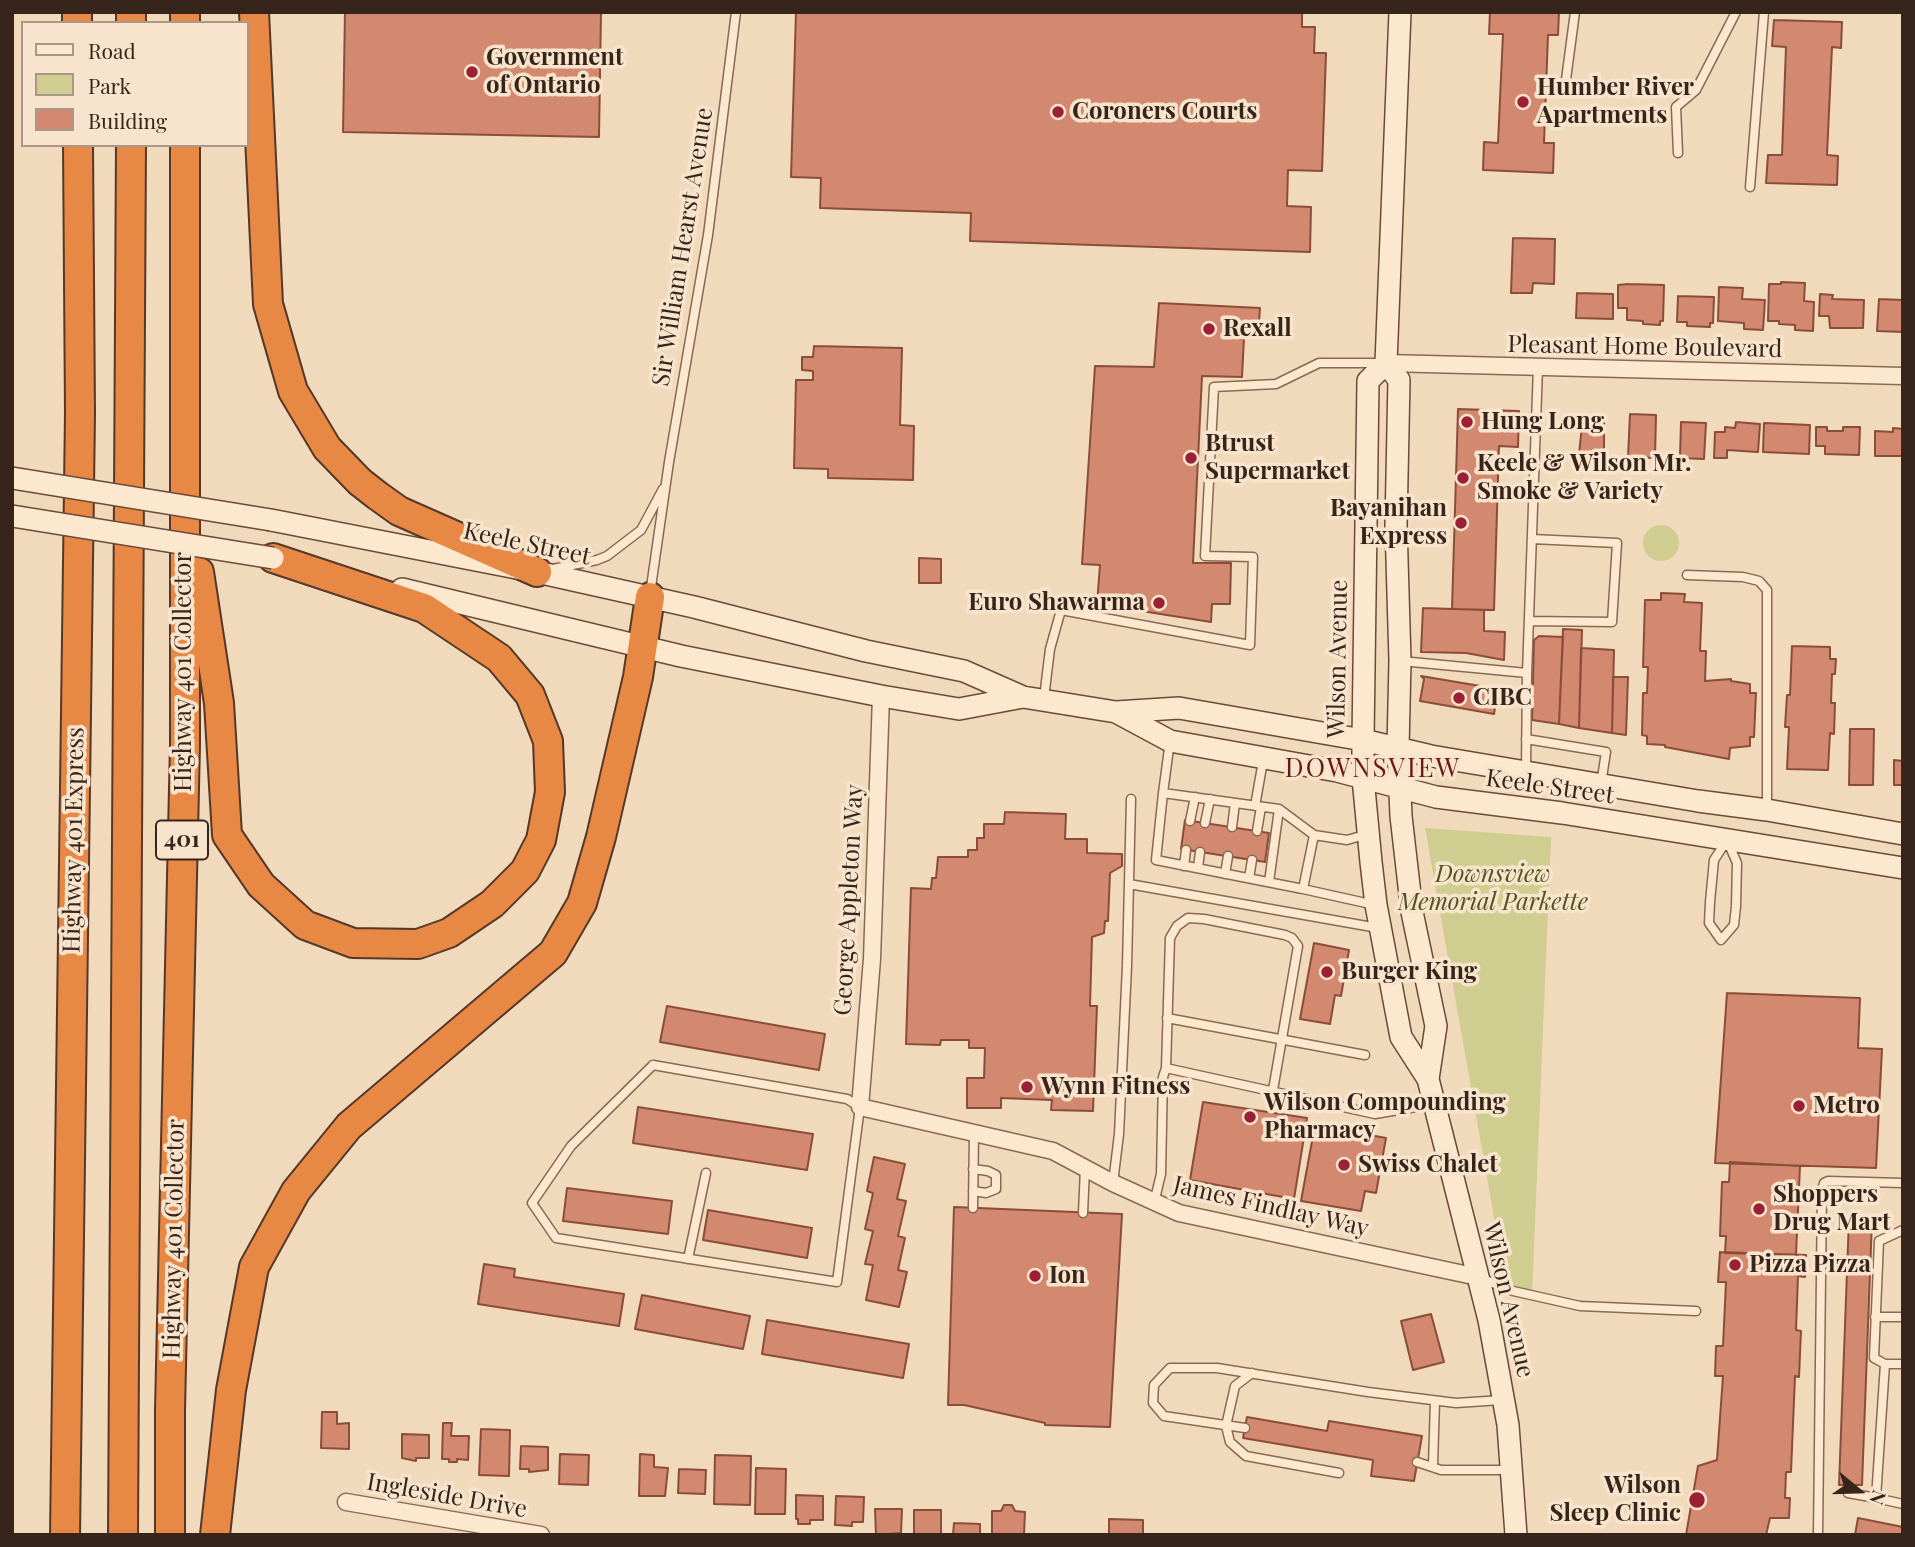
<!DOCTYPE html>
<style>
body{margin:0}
#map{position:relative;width:1915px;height:1547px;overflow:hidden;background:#f1d9bc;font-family:"Playfair Display",serif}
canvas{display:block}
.frame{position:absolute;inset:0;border:14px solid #37241a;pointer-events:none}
.legend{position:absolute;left:21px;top:21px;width:228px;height:126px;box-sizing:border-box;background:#f8e4cc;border:2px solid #ab9785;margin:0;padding:9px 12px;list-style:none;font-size:21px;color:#37241a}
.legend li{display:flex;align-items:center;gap:14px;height:35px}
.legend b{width:35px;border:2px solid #ab9785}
.north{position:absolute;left:1824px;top:1456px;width:70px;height:70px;-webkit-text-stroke:5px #f8e4cc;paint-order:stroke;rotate:109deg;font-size:19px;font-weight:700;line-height:28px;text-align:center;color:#37241a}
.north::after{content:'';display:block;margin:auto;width:24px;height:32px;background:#37241a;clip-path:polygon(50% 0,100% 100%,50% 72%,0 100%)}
</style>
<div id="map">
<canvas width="1915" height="1547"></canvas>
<div class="frame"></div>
<ul class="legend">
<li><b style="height:9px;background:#fbe8cf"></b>Road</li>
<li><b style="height:19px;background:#cfcd90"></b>Park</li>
<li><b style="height:19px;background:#d2896f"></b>Building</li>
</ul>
<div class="north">N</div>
</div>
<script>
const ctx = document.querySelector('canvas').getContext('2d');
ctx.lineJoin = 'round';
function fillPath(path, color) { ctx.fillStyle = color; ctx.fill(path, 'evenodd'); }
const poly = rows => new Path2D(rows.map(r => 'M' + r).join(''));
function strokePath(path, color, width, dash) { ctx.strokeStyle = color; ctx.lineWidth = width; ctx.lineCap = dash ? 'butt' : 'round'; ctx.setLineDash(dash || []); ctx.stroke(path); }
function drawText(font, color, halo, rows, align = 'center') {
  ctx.font = font + ' "Playfair Display",serif'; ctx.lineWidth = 7; ctx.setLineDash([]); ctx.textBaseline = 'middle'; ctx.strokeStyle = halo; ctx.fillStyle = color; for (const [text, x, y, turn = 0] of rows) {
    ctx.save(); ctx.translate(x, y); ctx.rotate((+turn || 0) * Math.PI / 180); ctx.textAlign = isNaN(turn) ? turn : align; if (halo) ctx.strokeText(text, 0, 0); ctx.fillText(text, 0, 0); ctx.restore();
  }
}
fillPath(poly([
 '1643 543a18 18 0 1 1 36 0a18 18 0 1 1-36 0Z',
 [1425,828,1551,837,1532,1295,1507,1290]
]), '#cfcd90');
const building = poly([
 [345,12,601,12,599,137,343,132,345,12],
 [796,12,1302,12,1302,27,1315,27,1314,53,1326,53,1322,171,1288,170,1287,206,1311,207,1310,252,970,241,971,213,820,208,821,178,791,177,796,12],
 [1490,12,1559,12,1558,35,1548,35,1544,143,1554,143,1553,173,1483,170,1484,142,1498,143,1503,34,1489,34,1490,12],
 [1774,20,1842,22,1841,48,1832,47,1827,155,1838,156,1837,185,1766,183,1768,155,1782,155,1786,47,1772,46,1774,20],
 [1513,238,1555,239,1554,284,1533,283,1532,293,1511,293,1513,238],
 [1781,282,1805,283,1804,301,1814,302,1813,331,1795,330,1795,325,1779,324,1779,321,1768,321,1769,284,1781,284,1781,282],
 [1628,284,1664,285,1663,321,1660,321,1660,325,1643,324,1643,321,1627,320,1627,308,1618,308,1618,285,1628,284],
 [1719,287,1743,288,1742,299,1765,300,1763,330,1744,329,1744,323,1718,321,1719,287],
 [1577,293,1613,294,1613,319,1576,318,1577,293],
 [1820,294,1833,295,1832,299,1864,300,1863,328,1830,328,1829,316,1819,316,1820,294],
 [1678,296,1714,297,1713,323,1710,323,1710,327,1687,326,1687,322,1677,322,1678,296],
 [1879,299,1903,300,1903,332,1877,331,1879,299],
 [1159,303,1260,308,1258,337,1244,338,1242,377,1202,376,1193,563,1231,563,1230,604,1212,604,1211,622,1097,604,1100,565,1082,564,1095,366,1154,367,1159,303],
 [814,346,902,348,900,425,914,426,913,480,828,478,828,469,794,468,796,380,813,380,813,371,802,370,802,357,813,357,814,346],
 [1458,409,1519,411,1518,447,1499,446,1494,610,1452,609,1458,409],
 [1630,414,1656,415,1655,458,1628,457,1630,414],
 [1583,416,1604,417,1604,456,1579,454,1583,416],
 [1681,422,1706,423,1704,459,1680,458,1681,422],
 [1736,422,1760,424,1758,452,1727,450,1727,458,1714,458,1715,432,1725,432,1725,427,1735,428,1736,422],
 [1764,423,1810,425,1809,454,1763,452,1764,423],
 [1816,427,1827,427,1827,431,1843,431,1843,427,1860,427,1859,455,1825,454,1825,446,1816,446,1816,427],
 [1893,428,1903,429,1903,456,1875,456,1875,431,1893,432,1893,428],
 [919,558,941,559,941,583,919,583,919,558],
 [1661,593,1685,594,1684,602,1702,603,1700,651,1706,651,1705,681,1731,679,1731,681,1750,684,1750,693,1756,693,1754,737,1750,737,1750,746,1730,748,1729,759,1665,747,1665,745,1647,744,1647,736,1642,735,1643,693,1647,693,1648,667,1643,667,1645,600,1661,600,1661,593],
 [1423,608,1484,610,1484,631,1505,632,1504,660,1466,653,1421,652,1423,608],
 [1563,629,1582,630,1579,728,1559,724,1563,629],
 [1539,636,1563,637,1559,724,1532,720,1534,640,1539,636],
 [1792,646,1830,647,1830,659,1836,659,1835,674,1832,674,1831,703,1835,703,1834,734,1830,733,1828,770,1787,769,1789,727,1785,727,1787,695,1790,695,1792,646],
 [1581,648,1614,650,1612,733,1579,728,1581,648],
 [1421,676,1498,689,1494,714,1420,701,1424,679,1421,676],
 [1613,677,1628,677,1626,735,1612,733,1613,677],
 [1850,729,1874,729,1873,785,1849,785,1850,729],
 [1894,760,1903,761,1903,785,1894,785,1894,760],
 [1005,812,1066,814,1065,839,1087,839,1087,853,1122,854,1122,866,1110,873,1108,921,1105,921,1104,933,1092,937,1090,1006,1097,1006,1093,1111,1051,1110,1052,1100,1001,1098,1001,1108,967,1108,967,1078,984,1078,985,1048,969,1048,969,1040,941,1040,940,1045,906,1044,911,888,931,889,932,878,936,878,938,857,968,857,968,850,977,850,977,838,984,838,984,824,1004,824,1005,812],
 [1185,820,1269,833,1265,862,1181,849,1185,820],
 [1314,943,1349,950,1341,996,1335,995,1330,1024,1300,1019,1314,943],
 [1727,993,1860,998,1858,1048,1882,1049,1876,1168,1715,1163,1727,993],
 [667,1006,825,1034,819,1070,660,1042,667,1006],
 [1203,1102,1307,1118,1294,1199,1190,1180,1203,1102],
 [638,1107,813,1134,807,1170,633,1143,638,1107],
 [1315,1125,1386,1138,1376,1193,1365,1191,1361,1211,1301,1201,1315,1125],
 [874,1157,905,1164,897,1199,906,1201,898,1236,905,1238,898,1270,907,1272,899,1307,866,1300,873,1265,865,1264,873,1231,865,1229,873,1193,867,1191,874,1157],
 [1730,1162,1800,1166,1796,1255,1725,1253,1726,1236,1720,1236,1722,1182,1729,1182,1730,1162],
 [567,1188,672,1201,668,1234,563,1221,567,1188],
 [954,1207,1122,1214,1110,1427,1045,1425,1045,1423,964,1405,948,1405,954,1207],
 [708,1210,812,1228,807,1258,703,1240,708,1210],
 [1849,1219,1872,1220,1862,1485,1839,1485,1849,1219],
 [1720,1252,1806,1255,1805,1277,1798,1276,1796,1330,1801,1331,1799,1377,1795,1376,1791,1472,1786,1472,1785,1498,1790,1498,1789,1518,1770,1518,1766,1535,1686,1535,1698,1466,1717,1460,1723,1376,1715,1376,1716,1346,1723,1346,1726,1282,1718,1282,1720,1252],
 [484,1264,515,1269,514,1277,624,1294,619,1326,478,1304,484,1264],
 [642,1295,750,1316,743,1349,635,1329,642,1295],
 [1431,1314,1444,1362,1413,1370,1401,1321,1431,1314],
 [767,1320,909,1344,903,1378,762,1354,767,1320],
 [322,1412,337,1412,337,1424,349,1423,349,1449,321,1448,322,1412],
 [1247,1417,1327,1431,1329,1421,1422,1436,1414,1481,1371,1476,1373,1460,1243,1438,1247,1417],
 [443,1423,452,1423,451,1436,469,1436,468,1460,457,1459,457,1462,449,1462,449,1459,442,1459,443,1423],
 [481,1429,510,1430,509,1476,479,1475,481,1429],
 [402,1434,429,1435,429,1458,416,1458,416,1461,402,1458,402,1434],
 [521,1446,548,1447,548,1470,529,1472,529,1469,520,1469,521,1446],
 [560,1454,589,1455,588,1485,559,1484,560,1454],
 [640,1454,654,1455,654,1467,668,1468,665,1496,639,1496,640,1454],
 [715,1455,751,1456,750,1505,714,1504,715,1455],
 [756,1468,786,1469,785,1514,755,1514,756,1468],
 [679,1469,706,1470,705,1494,678,1493,679,1469],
 [796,1495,823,1496,823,1520,810,1520,810,1524,798,1524,798,1519,796,1519,796,1495],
 [836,1496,864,1497,863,1522,852,1522,852,1526,835,1525,836,1496],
 [1004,1505,1012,1505,1015,1511,1025,1512,1024,1535,992,1535,992,1511,1001,1511,1004,1505],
 [875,1509,902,1509,901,1533,876,1535,875,1509],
 [914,1510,941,1510,941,1534,914,1534,914,1510],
 [1858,1518,1903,1527,1903,1535,1855,1535,1858,1518],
 [1109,1519,1143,1520,1143,1535,1109,1535,1109,1519],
 [954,1523,980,1524,980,1535,953,1535,954,1523]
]);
fillPath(building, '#d2896f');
strokePath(building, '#8a4d39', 2);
const lane = poly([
 [1565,87,1575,12],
 [1678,153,1676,107,1696,90,1736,12],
 [1750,187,1764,12],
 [553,569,597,560,607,556,641,530,663,489],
 [1687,575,1743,577,1759,581,1767,590,1767,810],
 [650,594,669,462,708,235,736,12],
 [1529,621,1612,622,1617,543,1532,539],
 [1401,661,1527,673],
 [1044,698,1050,649,1061,610,1250,645,1253,557,1205,556,1214,387,1276,384,1319,363,1380,363],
 [1526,739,1606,752,1601,784],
 [1526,770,1527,673,1538,367],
 [1163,793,1170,741],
 [1255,806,1263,761],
 [1190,821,1195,797],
 [1205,823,1210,799],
 [1232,827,1235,803],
 [1257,831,1261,807],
 [1314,835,1303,889,1156,860,1163,793,1279,809,1314,835,1347,840,1368,834],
 [1727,840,1737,863,1736,906,1734,925,1721,940,1709,923,1710,902,1714,860,1727,840],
 [1184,866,1186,850],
 [1198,868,1200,852],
 [1225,874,1228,856],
 [1249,878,1252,860],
 [1269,882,1279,809],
 [1129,884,1378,928],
 [1303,889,1375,905],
 [1167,1018,1365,1055],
 [653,1065,847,1099,860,1107,837,1282,556,1238,532,1203,571,1146,653,1065],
 [1166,1068,1170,938,1177,926,1188,918,1204,919,1285,935,1292,938,1298,946,1273,1090],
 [1113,1183,1119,1134,1127,966,1131,799],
 [973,1191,986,1193,996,1189,996,1175,988,1171,973,1169],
 [1154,1203,1161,1174,1163,1077,1166,1068,1375,1114,1433,1104],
 [973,1208,974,1133],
 [1083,1213,1085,1168],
 [688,1259,706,1173],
 [1483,1279,1513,1291,1580,1306,1696,1311],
 [1875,1317,1903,1317],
 [1885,1364,1874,1358,1879,1241,1903,1230],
 [1903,1364,1885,1364,1876,1498,1903,1504],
 [1252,1373,1235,1386,1226,1426,1230,1442,1246,1456,1339,1473],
 [1245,1428,1164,1416,1153,1403,1154,1385,1170,1368,1217,1368,1368,1392,1456,1403,1502,1400],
 [1417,1462,1441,1470,1509,1470],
 [1433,1465,1435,1401],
 [1848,1493,1876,1498],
 [1818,1535,1822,1190,1824,1183,1828,1181,1903,1183]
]);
const street = poly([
 [1386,363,1903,376],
 [881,696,872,959,860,1107,1053,1151,1113,1183,1179,1213,1478,1277],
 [346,1502,541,1535]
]);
const secondary = poly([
 [1400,12,1386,363,1399,380,1396,525,1400,661,1398,748,1401,816,1412,912,1436,1026,1428,1079],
 [1386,363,1368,381,1363,740,1363,778,1371,862,1376,905,1401,1037,1428,1079,1489,1320,1508,1425,1516,1535],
 [271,520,537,572,694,607,866,651,964,671,1023,697,1116,712,1179,708,1363,740,1431,756,1698,801,1767,810,1903,834],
 [402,589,681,656,881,696,959,709,1023,697],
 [1116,712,1170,741,1337,771,1436,797,1562,813,1903,868]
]);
const highway = poly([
 [77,12,77,23],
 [185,12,185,23],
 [254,12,268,304,293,391,327,448,360,482,378,496,399,511,537,572],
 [131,23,131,12],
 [199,572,219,703,227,835,261,885,305,925,353,943,418,944,449,933,492,904,525,871,541,840,550,792,548,741,530,695,499,658,424,608,273,558],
 [65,1535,80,413,78,145],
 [123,1535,131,145],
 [170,1535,170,1410,185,744,185,145],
 [215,1535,231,1390,254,1267,296,1191,349,1126,553,953,582,903,601,837,638,677,650,597]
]);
strokePath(lane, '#896954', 11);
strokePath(street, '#896954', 19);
strokePath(secondary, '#6b4a38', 24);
strokePath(highway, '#563829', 32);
strokePath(lane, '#fbe8cf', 8);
strokePath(street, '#fbe8cf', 16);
strokePath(secondary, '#fbe8cf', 21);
strokePath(highway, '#e88845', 28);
const secondaryBridge = poly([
 [12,478,271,520],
 [12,516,273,558]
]);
strokePath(secondaryBridge, '#6b4a38', 24, []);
strokePath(secondaryBridge, '#fbe8cf', 21);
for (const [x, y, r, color] of [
 [472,72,7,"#9c2034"],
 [1523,102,7,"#9c2034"],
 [1058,112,7,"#9c2034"],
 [1209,329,7,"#9c2034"],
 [1467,422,7,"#9c2034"],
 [1191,458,7,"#9c2034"],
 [1463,478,7,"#9c2034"],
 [1461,523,7,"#9c2034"],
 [1159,603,7,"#9c2034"],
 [1459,698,7,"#9c2034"],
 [1327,972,7,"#9c2034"],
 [1027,1087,7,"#9c2034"],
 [1799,1106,7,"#9c2034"],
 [1250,1117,7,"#9c2034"],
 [1344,1165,7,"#9c2034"],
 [1759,1209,7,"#9c2034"],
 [1735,1265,7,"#9c2034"],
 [1035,1276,7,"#9c2034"],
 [1697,1500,9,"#9c2034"]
]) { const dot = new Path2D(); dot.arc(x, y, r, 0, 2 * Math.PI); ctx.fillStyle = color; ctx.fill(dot); strokePath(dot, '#f8e4cc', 2.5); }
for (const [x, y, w] of [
 [182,840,52]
]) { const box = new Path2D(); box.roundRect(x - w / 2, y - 19.5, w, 39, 5); ctx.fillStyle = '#f8e4cc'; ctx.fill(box); strokePath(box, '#37241a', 2); }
drawText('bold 23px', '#37241a', null, [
 ["401",182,840]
]);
drawText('bold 24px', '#37241a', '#f8e4cc', [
 ["Government",486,58],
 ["of Ontario",486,86],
 ["Humber River",1537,88],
 ["Apartments",1537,116],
 ["Coroners Courts",1072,112],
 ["Rexall",1223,329],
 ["Hung Long",1481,422],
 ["Btrust",1205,444],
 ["Supermarket",1205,472],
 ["Keele & Wilson Mr.",1477,464],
 ["Smoke & Variety",1477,492],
 ["Bayanihan",1447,509,"right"],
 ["Express",1447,537,"right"],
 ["Euro Shawarma",1145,603,"right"],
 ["CIBC",1473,698],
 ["Burger King",1341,972],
 ["Wynn Fitness",1041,1087],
 ["Wilson Compounding",1264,1103],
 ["Pharmacy",1264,1131],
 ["Metro",1813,1106],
 ["Swiss Chalet",1358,1165],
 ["Shoppers",1773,1195],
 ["Drug Mart",1773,1223],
 ["Pizza Pizza",1749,1265],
 ["Ion",1049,1276],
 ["Wilson",1681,1486,"right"],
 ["Sleep Clinic",1681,1514,"right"]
], 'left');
drawText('24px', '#37241a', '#f8e4cc', [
 ["Sir William Hearst Avenue",683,247,-81],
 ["Pleasant Home Boulevard",1645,347,1],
 ["Keele Street",527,544,12],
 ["Wilson Avenue",1338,659,-89],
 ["Highway 401 Collector",184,672,-90],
 ["Keele Street",1550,787,8],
 ["Highway 401 Express",74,840,-89],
 ["George Appleton Way",849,900,-87],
 ["James Findlay Way",1271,1207,13],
 ["Highway 401 Collector",174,1239,-89],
 ["Wilson Avenue",1508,1300,77],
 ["Ingleside Drive",447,1496,10]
]);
drawText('italic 24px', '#4f551f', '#f8e4cc', [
 ["Downsview",1493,875],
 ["Memorial Parkette",1493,903]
]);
ctx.letterSpacing = '2px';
drawText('26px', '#671c17', '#f8e4cc', [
 ["DOWNSVIEW",1373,769]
]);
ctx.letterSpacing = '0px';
</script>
